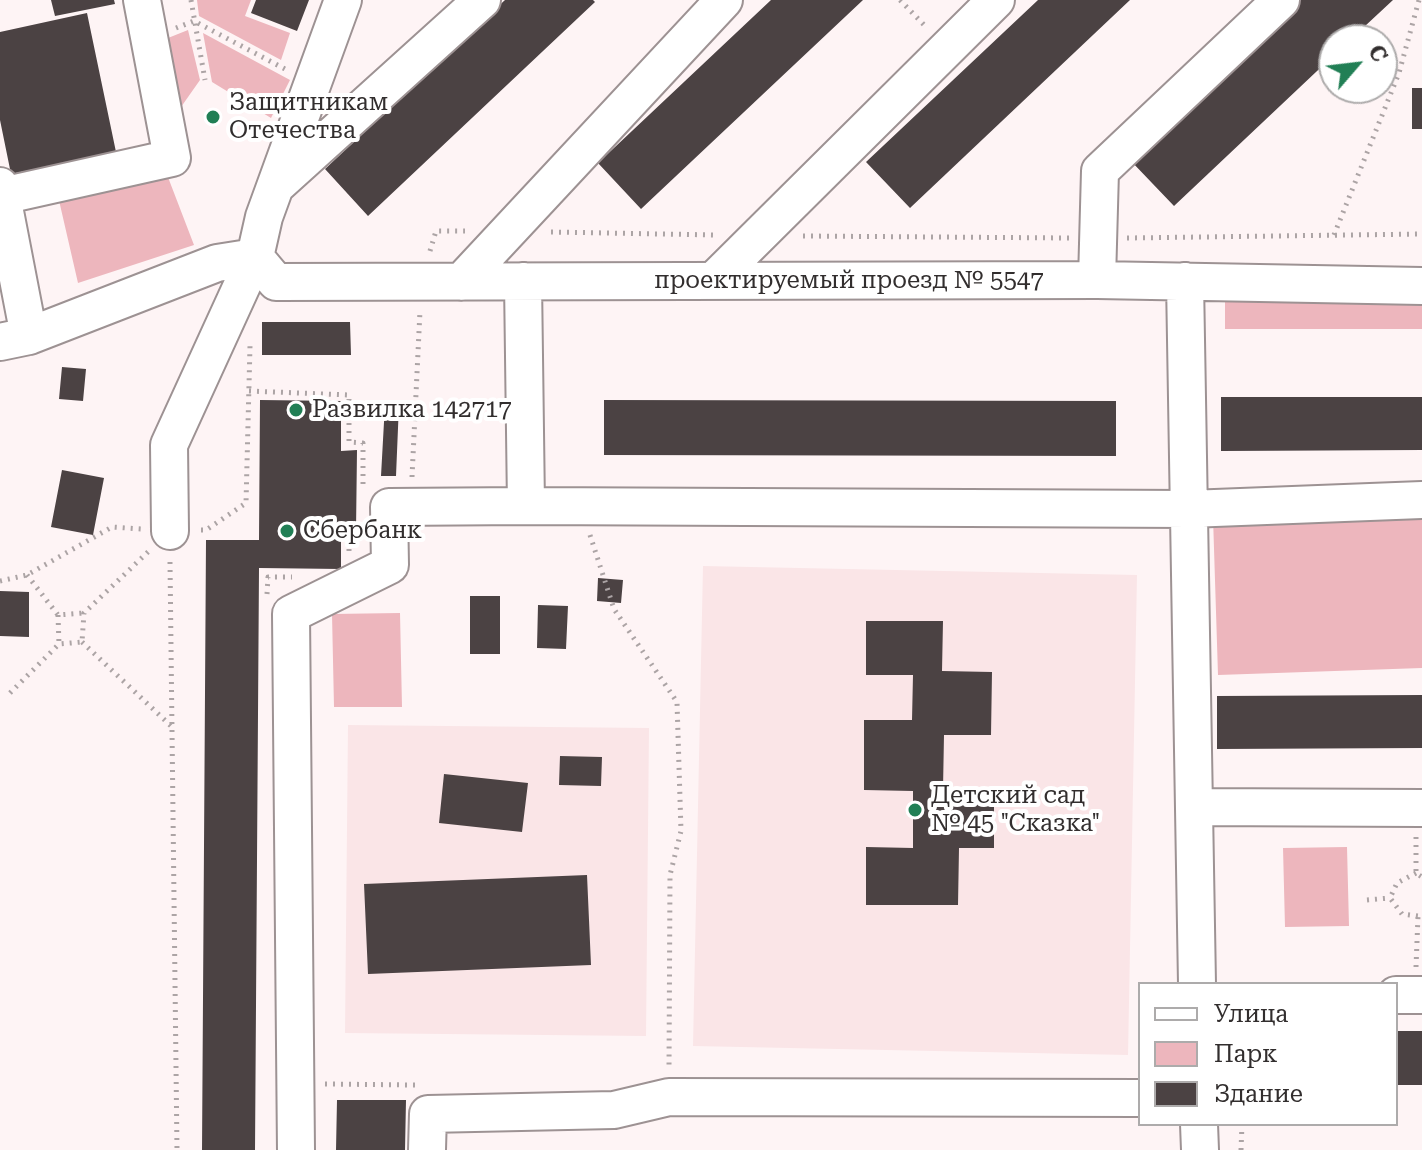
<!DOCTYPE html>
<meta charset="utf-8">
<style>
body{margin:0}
#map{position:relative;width:1422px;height:1150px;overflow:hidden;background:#fef4f5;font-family:"Roboto Serif",serif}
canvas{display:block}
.legend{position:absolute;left:1138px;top:982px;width:260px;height:144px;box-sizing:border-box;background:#fff;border:2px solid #adabab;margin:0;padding:10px 14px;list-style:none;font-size:24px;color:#322e2e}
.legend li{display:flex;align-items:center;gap:16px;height:40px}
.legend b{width:40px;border:2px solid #adabab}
.north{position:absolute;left:1318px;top:24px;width:80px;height:80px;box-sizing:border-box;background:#fff;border:2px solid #adabab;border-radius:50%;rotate:62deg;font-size:22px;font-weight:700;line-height:32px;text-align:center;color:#322e2e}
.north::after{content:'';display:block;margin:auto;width:28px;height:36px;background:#217f55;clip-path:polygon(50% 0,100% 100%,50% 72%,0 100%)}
</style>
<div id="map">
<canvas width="1422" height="1150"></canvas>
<ul class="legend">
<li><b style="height:10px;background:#fff"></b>Улица</li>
<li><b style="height:22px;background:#edb6bd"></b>Парк</li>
<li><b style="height:22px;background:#4b4243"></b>Здание</li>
</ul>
<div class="north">С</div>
</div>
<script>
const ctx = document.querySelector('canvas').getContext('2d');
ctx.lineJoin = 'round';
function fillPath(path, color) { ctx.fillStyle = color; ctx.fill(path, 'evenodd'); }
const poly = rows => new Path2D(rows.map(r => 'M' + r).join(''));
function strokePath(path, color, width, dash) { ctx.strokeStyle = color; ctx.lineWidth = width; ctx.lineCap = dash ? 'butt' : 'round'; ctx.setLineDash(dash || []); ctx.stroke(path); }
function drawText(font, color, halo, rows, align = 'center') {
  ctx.font = font + ' "Roboto Serif",serif'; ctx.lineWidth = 8; ctx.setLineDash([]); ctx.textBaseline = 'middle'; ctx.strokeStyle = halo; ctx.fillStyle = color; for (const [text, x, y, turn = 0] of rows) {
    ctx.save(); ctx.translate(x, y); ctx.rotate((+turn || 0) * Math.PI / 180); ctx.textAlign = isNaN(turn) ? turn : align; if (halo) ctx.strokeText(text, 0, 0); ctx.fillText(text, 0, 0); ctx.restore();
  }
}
fillPath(poly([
 [703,566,1137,575,1128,1055,693,1046],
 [348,725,649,728,646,1036,345,1033]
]), '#fae5e7');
fillPath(poly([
 [197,0,251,0,245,16,290,33,281,60,199,16],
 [188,30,200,80,174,117,158,42],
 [203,33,290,80,271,118,212,82],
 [166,172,194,245,78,283,58,196],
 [1422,293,1422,329,1225,329,1225,294],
 [1422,510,1422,668,1218,675,1213,517],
 [400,613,402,707,334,707,332,614],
 [1347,847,1349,926,1285,927,1283,848]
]), '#edb6bd');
fillPath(poly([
 [51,0,114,0,115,4,55,16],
 [256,0,309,0,297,31,251,13],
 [505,0,593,0,595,2,368,216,325,169],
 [771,0,863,0,641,209,598,163],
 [1038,0,1130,0,910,208,866,162],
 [1300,0,1393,0,1350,40,1334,40,1334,55,1174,206,1130,160],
 [87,13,116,152,11,174,0,120,0,32],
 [1412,88,1422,88,1422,129,1412,129],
 [262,322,350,322,351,355,262,355],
 [62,367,86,369,83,401,59,399],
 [1221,397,1422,397,1422,450,1221,451],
 [260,400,341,401,341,451,357,450,356,531,341,531,341,569,259,568,255,1150,202,1150,206,540,259,540],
 [604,400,1116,401,1116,456,604,455],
 [385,404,399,404,396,476,381,476],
 [62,470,104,478,93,535,51,527],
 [598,578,623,580,621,603,597,601],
 [0,591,29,592,29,637,0,636],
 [470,596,500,596,500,654,470,654],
 [538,605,568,606,566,649,537,648],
 [866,621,943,621,942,671,992,672,991,735,944,735,943,789,994,790,994,848,959,848,958,905,866,905,866,847,913,848,913,791,864,790,864,720,912,720,913,675,866,675],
 [1422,695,1422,748,1217,749,1217,696],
 [560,756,602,757,601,786,559,785],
 [444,774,528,783,522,832,439,823],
 [587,875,591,965,368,974,364,884],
 [1396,1031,1422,1031,1422,1085,1396,1085],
 [337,1100,406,1100,405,1150,336,1150]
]), '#4b4243');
const minor = poly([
 [343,0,264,217,255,257,276,282,1097,280,1422,286],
 [277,185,482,0],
 [0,186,2,196,172,158,142,0],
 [1097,280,1100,171,1281,0],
 [713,281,996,0],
 [1185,281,1197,984],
 [461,282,724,0],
 [29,336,217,263,255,257],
 [0,342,29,336,2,196],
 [526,506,1189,509,1422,500],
 [170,531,169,445,255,257],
 [1194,807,1422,808],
 [1396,995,1422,995],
 [1199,1124,1200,1150],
 [296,1150,291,614,390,565,389,507,526,506,523,281],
 [427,1150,428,1114,614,1110,669,1097,1140,1098]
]);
strokePath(minor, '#9d9293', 40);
strokePath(poly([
 [191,0,205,80],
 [900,0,927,28],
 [176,28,194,21,285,69],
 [551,232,717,235],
 [1334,235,1399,73,1419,0],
 [803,236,1069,238],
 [1127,238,1422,234],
 [430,251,436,231,465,231],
 [249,391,349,395,349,442,363,443,363,489],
 [412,477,420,311],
 [201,530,206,530,246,503,250,346],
 [590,535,614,609,677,702,681,831,670,875,669,1068],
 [349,551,349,539,359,539],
 [170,562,177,1150],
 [27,575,58,615,84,613],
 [0,581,27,575,112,527,141,529],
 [267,594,268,577,292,577],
 [58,615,59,644],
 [82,642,171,726],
 [10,693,59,644,82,642,84,613,149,551],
 [1416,837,1416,873,1422,877],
 [1416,873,1397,883,1390,898,1402,914,1418,916,1422,914],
 [1367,900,1390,898],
 [1416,967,1418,916],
 [325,1084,415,1085],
 [1241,1150,1242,1124]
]), '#aca4a5', 5, [2, 6]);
strokePath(minor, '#fff', 36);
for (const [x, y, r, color] of [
 [213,117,8,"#217f55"],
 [296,410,8,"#217f55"],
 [287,531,8,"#217f55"],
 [915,810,8,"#217f55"]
]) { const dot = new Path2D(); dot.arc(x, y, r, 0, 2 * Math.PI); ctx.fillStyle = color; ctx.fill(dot); strokePath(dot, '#fff', 3); }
drawText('24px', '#322e2e', '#fff', [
 ["Защитникам",229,103],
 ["Отечества",229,131],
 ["Развилка 142717",312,410],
 ["Сбербанк",303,531],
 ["Детский сад",931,796],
 ["№ 45 \"Сказка\"",931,824]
], 'left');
drawText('24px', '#322e2e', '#fff', [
 ["проектируемый проезд № 5547",849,281]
]);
</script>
